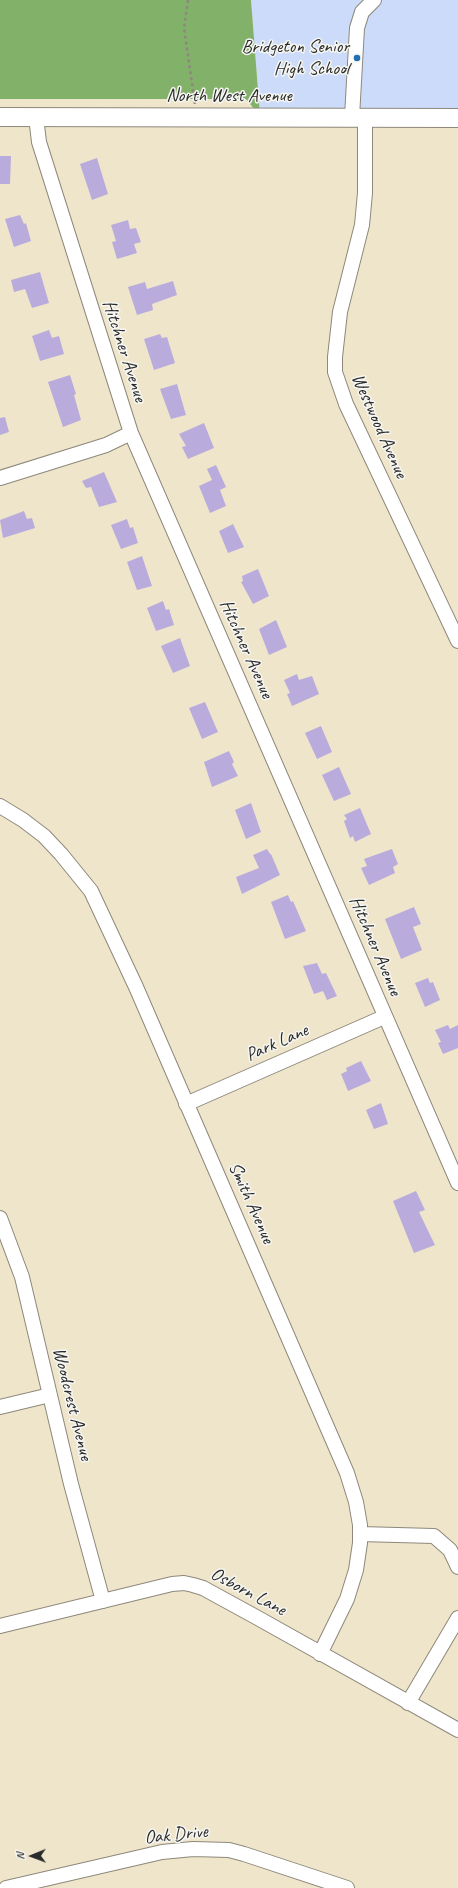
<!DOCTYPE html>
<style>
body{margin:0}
#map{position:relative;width:458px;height:1888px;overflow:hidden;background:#efe5cb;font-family:Caveat,sans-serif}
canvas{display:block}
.north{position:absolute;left:12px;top:1836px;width:40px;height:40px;-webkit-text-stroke:3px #f6f6f2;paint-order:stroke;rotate:269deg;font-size:11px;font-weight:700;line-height:16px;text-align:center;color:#2b2b2b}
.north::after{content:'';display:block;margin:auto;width:14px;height:18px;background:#2b2b2b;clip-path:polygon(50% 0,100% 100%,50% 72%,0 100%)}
</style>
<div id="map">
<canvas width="458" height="1888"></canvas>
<div class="north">N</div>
</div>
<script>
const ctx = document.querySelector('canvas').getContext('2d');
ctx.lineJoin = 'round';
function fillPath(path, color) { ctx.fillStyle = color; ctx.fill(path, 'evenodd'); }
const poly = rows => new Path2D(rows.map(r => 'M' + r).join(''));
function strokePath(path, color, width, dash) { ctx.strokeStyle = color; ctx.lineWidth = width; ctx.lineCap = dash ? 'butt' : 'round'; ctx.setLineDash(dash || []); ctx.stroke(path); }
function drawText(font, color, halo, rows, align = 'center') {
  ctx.font = font + ' Caveat,sans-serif'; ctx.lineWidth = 3; ctx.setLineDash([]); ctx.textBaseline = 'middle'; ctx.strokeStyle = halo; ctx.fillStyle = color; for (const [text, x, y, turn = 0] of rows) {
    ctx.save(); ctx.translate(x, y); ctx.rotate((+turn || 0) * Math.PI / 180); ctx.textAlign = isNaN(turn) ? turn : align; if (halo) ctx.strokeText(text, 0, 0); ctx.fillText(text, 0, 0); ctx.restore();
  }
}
fillPath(poly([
 [251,0,458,0,458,118,260,116]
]), '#cbdbf9');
fillPath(poly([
 [0,0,251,0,260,116,246,99,0,99]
]), '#82b16a');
fillPath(poly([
 [0,156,11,156,10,184,0,184],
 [97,158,108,194,92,200,80,164],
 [20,215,24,224,26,223,31,241,14,247,5,219],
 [128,220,130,229,136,228,141,242,134,244,137,253,117,259,112,242,116,241,111,225],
 [40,272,49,303,32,308,25,289,14,292,11,280],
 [173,281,177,295,152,304,153,310,137,315,128,287,145,282,147,289],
 [49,330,52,338,59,336,64,354,40,361,32,336],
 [160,334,162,338,167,337,175,363,154,370,144,339],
 [70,375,76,394,74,395,81,420,63,427,48,382],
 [177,384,186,415,171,419,160,389],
 [5,417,9,432,0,435,0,418],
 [204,423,214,448,188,459,182,447,186,446,179,434],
 [216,465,226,487,220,490,226,506,210,513,199,486,212,480,207,469],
 [104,472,117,502,99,507,91,487,86,488,82,481],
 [24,511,27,519,32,518,35,528,3,538,0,520],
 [127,519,130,528,133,527,138,543,121,549,111,525],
 [233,524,244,547,228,553,219,531],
 [142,556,152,586,137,590,127,562],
 [258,569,269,596,253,604,241,582,243,581,242,576],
 [163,601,166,610,169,609,174,625,156,631,147,608],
 [276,620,287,647,269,655,259,629],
 [180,638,190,666,173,673,161,646],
 [297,674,299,680,312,676,319,694,292,706,287,694,290,693,284,680],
 [205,702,218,732,202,739,189,708],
 [321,726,332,752,317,759,305,733],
 [229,751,234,762,232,764,238,776,212,787,204,762],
 [339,767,351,794,334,801,322,775],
 [251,803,261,832,246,839,235,810],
 [360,808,371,834,355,842,353,836,350,838,344,821,347,819,344,815],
 [267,849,270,854,271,854,280,875,242,894,236,877,259,868,253,855],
 [392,849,398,864,393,867,395,873,369,885,361,868,367,866,364,859],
 [288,895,291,902,293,901,306,931,285,939,271,902],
 [414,907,421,924,413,927,422,950,401,959,385,919],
 [317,963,322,974,326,973,337,996,327,1000,323,991,314,994,303,966],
 [428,978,430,983,433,982,440,1000,425,1007,415,983],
 [448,1025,450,1029,458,1025,458,1048,443,1054,438,1043,441,1042,435,1030],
 [361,1061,371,1081,348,1091,341,1074,347,1071,346,1068],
 [381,1103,388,1124,374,1129,366,1110],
 [416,1191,425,1210,419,1212,435,1245,414,1253,393,1201]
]), '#b9acdc');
const minor = poly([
 [36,117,39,142,131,433,458,1183],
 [352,117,357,28,362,12,374,0],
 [365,117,365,193,362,225,340,312,335,357,335,372,346,404,458,641],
 [0,478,106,445,131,433],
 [0,806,23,820,44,836,61,854,91,891,136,987,347,1473,356,1502,360,1525,360,1543,356,1570,347,1599,320,1654],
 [186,1104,384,1017],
 [0,1218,22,1277,71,1484,103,1601],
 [0,1407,50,1395],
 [360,1534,434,1536,450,1550,458,1567],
 [0,1626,172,1584,184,1583,193,1585,203,1588,256,1617,458,1730],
 [408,1703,458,1618],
 [6,1888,162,1852,193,1849,229,1850,244,1854,347,1888]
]);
const major = poly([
 [0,117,458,118]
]);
strokePath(minor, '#8d887b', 16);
strokePath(major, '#8d887b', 20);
strokePath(poly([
 [188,0,184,28,195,104]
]), '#8d887b', 2.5, [3, 3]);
strokePath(minor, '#fff', 14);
strokePath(major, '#fff', 18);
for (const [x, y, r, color] of [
 [357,58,4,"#1f6fb2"]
]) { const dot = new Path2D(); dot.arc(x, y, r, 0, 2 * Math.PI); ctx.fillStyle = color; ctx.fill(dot); strokePath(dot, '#f6f6f2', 1.5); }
drawText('19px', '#2b2b2b', '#f6f6f2', [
 ["Bridgeton Senior",349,47],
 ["High School",349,69]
], 'right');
drawText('19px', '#2b2b2b', '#f6f6f2', [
 ["North West Avenue",229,96],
 ["Hitchner Avenue",124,351,72],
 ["Westwood Avenue",379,426,66],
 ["Hitchner Avenue",246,649,66],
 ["Hitchner Avenue",375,946,67],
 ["Park Lane",277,1043,-24],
 ["Smith Avenue",251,1203,66],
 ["Woodcrest Avenue",72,1404,76],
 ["Osborn Lane",248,1592,28],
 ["Oak Drive",176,1835,-6]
]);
</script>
